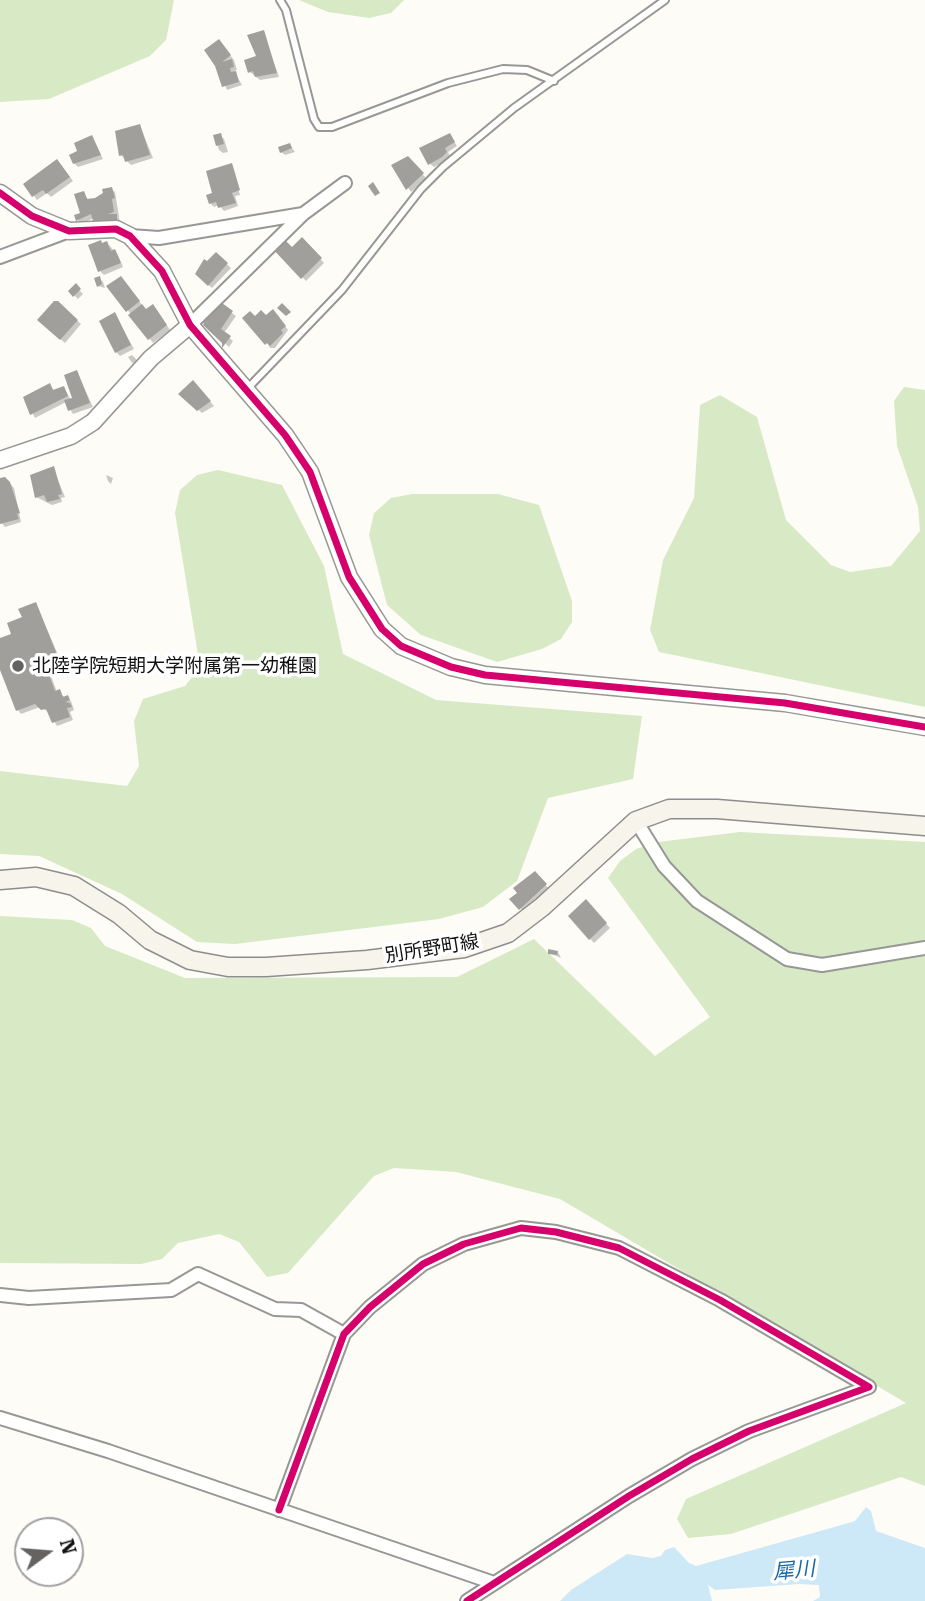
<!DOCTYPE html>
<meta charset="utf-8">
<style>
body{margin:0}
#map{position:relative;width:925px;height:1601px;overflow:hidden;background:#fdfcf7;font-family:"Roboto Serif",serif}
canvas{display:block}
.north{position:absolute;left:14px;top:1517px;width:70px;height:70px;box-sizing:border-box;background:#fff;border:2px solid #a0a0a0;border-radius:50%;rotate:74deg;font-size:19px;font-weight:700;line-height:28px;text-align:center;color:#111}
.north::after{content:'';display:block;margin:auto;width:24px;height:32px;background:#646362;clip-path:polygon(50% 0,100% 100%,50% 72%,0 100%)}
</style>
<div id="map">
<canvas width="925" height="1601"></canvas>
<div class="north">N</div>
</div>
<script>
const ctx = document.querySelector('canvas').getContext('2d');
ctx.lineJoin = 'round';
function fillPath(path, color) { ctx.fillStyle = color; ctx.fill(path, 'evenodd'); }
const poly = rows => new Path2D(rows.map(r => 'M' + r).join(''));
function strokePath(path, color, width, dash) { ctx.strokeStyle = color; ctx.lineWidth = width; ctx.lineCap = dash ? 'butt' : 'round'; ctx.setLineDash(dash || []); ctx.stroke(path); }
function drawText(font, color, halo, rows, align = 'center') {
  ctx.font = font + ' "Roboto Serif","Noto Sans JP",serif'; ctx.lineWidth = 7; ctx.setLineDash([]); ctx.textBaseline = 'middle'; ctx.strokeStyle = halo; ctx.fillStyle = color; for (const [text, x, y, turn = 0] of rows) {
    ctx.save(); ctx.translate(x, y); ctx.rotate((+turn || 0) * Math.PI / 180); ctx.textAlign = isNaN(turn) ? turn : align; if (halo) ctx.strokeText(text, 0, 0); ctx.fillText(text, 0, 0); ctx.restore();
  }
}
fillPath(poly([
 [0,0,174,0,166,40,150,56,49,99,0,102],
 [299,0,404,0,391,13,369,18,328,12],
 [904,387,925,390,925,707,659,652,650,630,663,560,694,498,700,405,720,395,757,417,786,520,831,565,850,572,891,566,920,531,918,507,897,446,894,401],
 [218,470,282,485,324,566,343,654,436,700,642,716,633,779,548,798,517,881,483,907,439,919,235,944,197,942,122,894,39,856,0,854,0,771,127,786,139,766,134,721,143,699,185,686,200,667,175,513,180,490,197,475],
 [412,494,498,494,539,505,572,601,572,622,561,639,542,649,497,662,421,635,387,605,369,535,374,513,391,498],
 [740,832,925,842,925,1486,901,1477,731,1534,688,1538,677,1519,686,1499,906,1403,560,1199,456,1172,394,1168,374,1176,288,1273,267,1277,239,1242,219,1234,178,1243,162,1259,141,1264,0,1263,0,916,72,920,91,928,105,946,185,978,457,977,534,939,655,1056,710,1017,608,878,620,861,636,849,658,842]
]), '#d8eac5');
fillPath(poly([
 [866,1507,871,1511,876,1531,925,1548,925,1601,813,1601,820,1597,819,1585,799,1584,715,1590,708,1585,712,1601,560,1601,571,1590,627,1554,652,1558,661,1556,665,1550,674,1547,689,1563,696,1566,845,1524,855,1521]
]), '#cde8f7');
fillPath(poly([
 [263,32,279,77,260,80,250,72,259,58],
 [222,45,234,60,237,70,234,71,242,85,227,90,217,65],
 [140,126,153,158,131,165,121,155],
 [220,135,224,139,228,152,223,153,219,150,215,136],
 [450,135,457,146,448,152,450,156,445,161,434,167,430,164],
 [92,137,103,159,78,167,74,163],
 [290,145,295,152,285,155,281,152],
 [408,158,426,178,411,192,393,166],
 [61,165,73,181,51,197,47,193,37,200,25,184],
 [231,165,240,195,235,196,238,206,224,211,219,205,214,207,210,203],
 [111,189,115,192,120,223,99,224,94,218,81,224,78,220,82,214,84,193,89,201,95,200],
 [302,240,324,263,306,281,273,246,292,249],
 [107,243,118,255,123,267,104,275,100,271,103,245],
 [216,254,231,268,212,288,197,274],
 [99,278,103,282,105,288,98,286],
 [124,282,147,311,157,310,170,330,153,343,109,286],
 [75,286,83,294,78,299,70,291],
 [215,301,236,316,224,333,233,341,229,347,205,324],
 [58,303,81,324,65,343,39,320],
 [277,314,288,330,275,348,270,348,255,318],
 [115,315,134,349,120,356,116,352],
 [132,355,136,359,137,362,133,364,130,360,128,357],
 [77,372,93,407,73,414,66,402,35,418,25,398,50,385,55,392,64,388,71,400,74,399],
 [193,382,214,406,202,413,181,394],
 [53,468,65,497,61,498,62,502,52,505,36,497],
 [106,475,113,478,111,484,108,481],
 [5,478,14,488,21,522,5,527,0,521,0,480],
 [36,604,65,671,51,676,57,692,71,701,74,710,70,712,73,720,57,726,49,712,40,707,21,714,18,710,0,665,0,640,13,635],
 [535,873,549,889,524,912,512,899],
 [586,901,610,928,594,943,570,916],
 [558,952,561,958,550,953]
]), '#0003');
fillPath(poly([
 [264,30,277,73,255,77,253,71,248,73,244,60,256,56,247,35],
 [219,39,231,55,222,62,232,59,234,67,230,68,231,72,236,71,239,82,222,87,215,66,204,50],
 [140,124,150,155,125,162,123,155,119,156,115,131],
 [221,133,224,144,216,146,213,135],
 [450,133,455,142,445,148,447,152,442,157,428,165,419,148],
 [92,135,101,155,73,164,69,155,77,151,74,143],
 [290,143,292,148,280,153,278,147],
 [408,156,424,173,406,190,391,165],
 [57,159,70,177,46,194,43,190,32,197,23,184],
 [232,163,240,190,232,193,236,203,218,208,216,202,209,204,206,195,212,193,206,171],
 [373,182,380,193,375,196,368,186],
 [112,187,115,198,112,199,114,212,108,214,117,214,117,220,93,221,91,214,76,221,74,215,80,213,74,194,84,191,87,199,95,198,103,193,102,189],
 [281,236,292,247,302,237,322,258,301,279,270,246],
 [101,240,102,243,107,241,111,251,115,249,121,263,98,272,88,245],
 [216,252,228,263,208,286,195,274,204,259,207,261],
 [100,276,102,284,97,287,94,278],
 [121,276,140,301,126,312,106,286],
 [76,283,81,289,73,297,68,291],
 [215,298,233,311,221,329,231,336,222,348,222,343,203,325],
 [54,301,58,301,78,320,60,340,37,320],
 [282,303,291,312,286,316,277,308],
 [142,304,146,309,153,304,167,325,148,340,128,315],
 [273,309,286,326,281,330,283,333,270,346,267,343,265,345,242,318,250,311,255,316,261,310,266,315],
 [115,312,131,345,115,353,99,321],
 [77,370,90,403,68,411,64,400,72,398,64,375],
 [193,380,211,401,197,411,178,394],
 [50,383,53,390,64,386,68,396,30,415,23,397],
 [54,466,62,494,58,495,60,499,47,502,44,495,35,498,30,475],
 [5,477,10,482,20,513,17,514,19,519,0,524,0,478],
 [36,602,62,667,48,672,55,691,60,689,63,697,68,695,70,700,65,702,70,703,72,707,67,708,70,717,52,723,46,709,41,710,35,704,16,711,0,670,0,638,11,634,7,623,22,617,18,609],
 [535,871,547,884,519,910,509,899,517,893,513,888],
 [586,899,607,923,589,940,568,916],
 [548,949,558,951,557,955,548,954]
]), '#a19f9c');
const service = poly([
 [280,0,286,10,314,119,319,127,332,127,448,83,503,69,527,70,554,81],
 [248,388,342,290,421,189,443,167,514,108,665,0]
]);
const minor = poly([
 [130,236,159,238,303,214],
 [0,257,69,231],
 [190,325,303,214,345,183],
 [636,821,664,866,697,901,787,959,822,965,925,948],
 [0,1295,29,1298,171,1290,198,1274,275,1309,301,1310,344,1334],
 [0,1418,108,1451,494,1583],
 [279,1510,344,1334,370,1307,423,1264,464,1244,521,1228,556,1232,619,1248,720,1300,869,1387,749,1431,692,1459,629,1496,467,1601]
]);
const tertiary = poly([
 [0,193,32,216,69,231,116,229,130,236,162,271,190,325,285,435,310,472,349,577,382,629,401,646,451,667,485,675,785,703,925,727],
 [0,460,71,436,93,422,151,358,190,325]
]);
const secondary = poly([
 [0,880,36,877,74,886,119,914,150,940,190,960,228,967,266,967,367,960,464,948,508,933,542,907,636,821,669,809,717,809,925,826]
]);
strokePath(service, '#979795', 10);
strokePath(minor, '#979795', 16);
strokePath(tertiary, '#979795', 19);
strokePath(secondary, '#8e8d8b', 21);
strokePath(service, '#fffffe', 6);
strokePath(minor, '#fffffe', 12);
strokePath(tertiary, '#fffffe', 16);
strokePath(secondary, '#f6f4eb', 18);
strokePath(poly([
 [0,193,32,216,69,231,116,229,130,236,162,271,190,325,285,435,310,472,349,577,382,629,401,646,451,667,485,675,785,703,925,727],
 [279,1510,344,1334,370,1307,423,1264,464,1244,521,1228,556,1232,619,1248,720,1300,869,1387,749,1431,692,1459,629,1496,467,1601]
]), '#d6006c', 7);
for (const [x, y, r, color] of [
 [18,666,7,"#646362"]
]) { const dot = new Path2D(); dot.arc(x, y, r, 0, 2 * Math.PI); ctx.fillStyle = color; ctx.fill(dot); strokePath(dot, '#fff', 2.5); }
drawText('19px', '#111', '#fff', [
 ["北陸学院短期大学附属第一幼稚園",32,666]
], 'left');
drawText('19px', '#111', '#fff', [
 ["別所野町線",432,949,-9]
]);
drawText('italic 21px', '#1768a6', '#fff', [
 ["犀川",794,1571,-5]
]);
</script>
